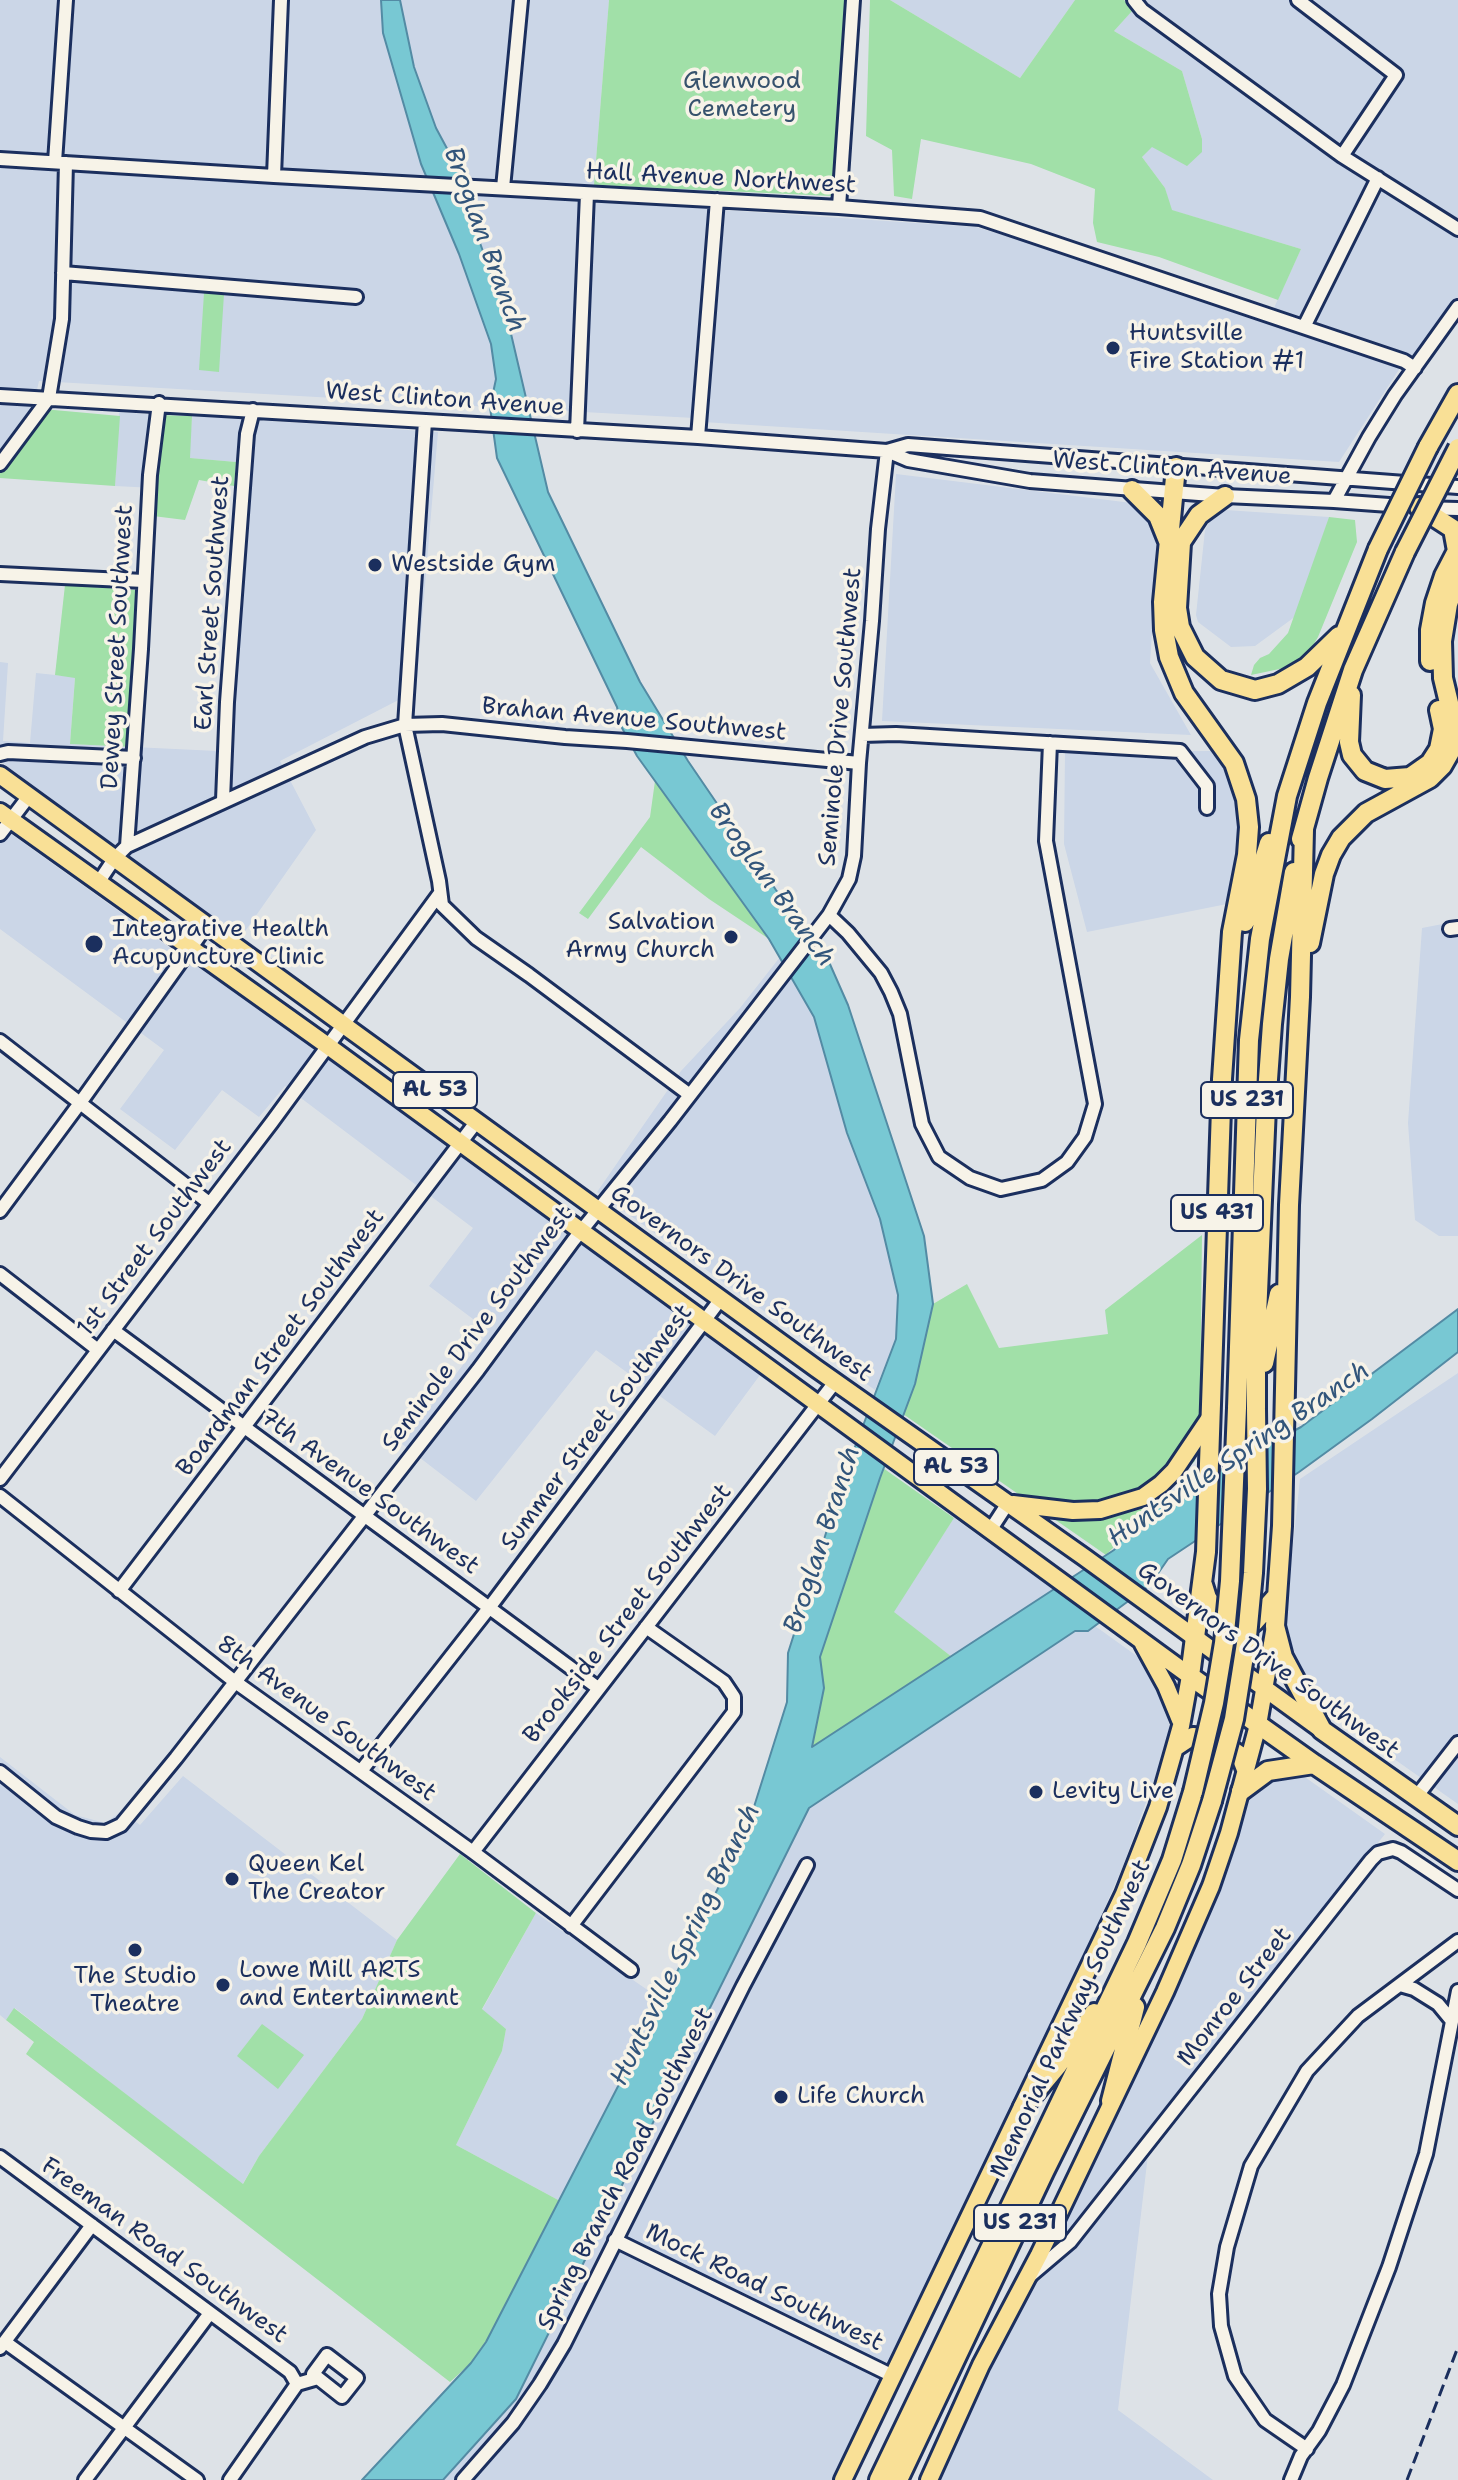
<!DOCTYPE html>
<style>
body{margin:0}
canvas{display:block;background:#dde2e7}
</style>
<canvas width="1458" height="2480"></canvas>
<script>
const ctx = document.querySelector('canvas').getContext('2d');
ctx.lineJoin = 'round';
function fillPath(path, color) { ctx.fillStyle = color; ctx.fill(path, 'evenodd'); }
const poly = rows => new Path2D(rows.map(r => 'M' + r).join(''));
function strokePath(path, color, width, dash) { ctx.strokeStyle = color; ctx.lineWidth = width; ctx.lineCap = dash ? 'butt' : 'round'; ctx.setLineDash(dash || []); ctx.stroke(path); }
function drawText(font, color, halo, rows, align = 'center') {
  ctx.font = font + ' "Shantell Sans",sans-serif'; ctx.lineWidth = 7; ctx.setLineDash([]); ctx.textBaseline = 'middle'; ctx.strokeStyle = halo; ctx.fillStyle = color; for (const [text, x, y, turn = 0] of rows) {
    ctx.save(); ctx.translate(x, y); ctx.rotate((+turn || 0) * Math.PI / 180); ctx.textAlign = isNaN(turn) ? turn : align; if (halo) ctx.strokeText(text, 0, 0); ctx.fillText(text, 0, 0); ctx.restore();
  }
}
fillPath(poly([
 [0,0,381,0,383,33,398,82,438,206,459,254,491,344,496,379,490,407,39,381,33,407,0,450],
 [400,0,609,0,594,185,712,190,694,418,528,409,508,321,480,243,473,213,458,169,436,128,414,67],
 [890,0,1075,0,1020,78],
 [1124,0,1458,0,1458,321,1427,365,1273,310,1301,249,1171,210,1165,188,1142,157,1152,146,1202,139,1182,71,1114,31,1132,11],
 [723,210,975,227,1098,262,1400,368,1339,462,703,422],
 [119,412,158,415,154,488,115,486],
 [192,416,438,432,416,691,280,761,316,830,241,937,0,761,0,662,8,663,3,741,30,743,36,673,75,677,70,744,217,751,236,462,189,458],
 [896,474,1132,503,1150,518,1158,541,1150,663,1191,735,882,721],
 [1226,510,1329,517,1296,616,1255,646,1231,647,1198,622,1196,615,1205,530,1212,517],
 [1211,751,1228,775,1240,804,1242,831,1227,904,1087,932,1064,844,1065,752],
 [0,826,177,953,314,1046,760,1375,715,1436,596,1350,476,1501,402,1444,489,1331,429,1286,473,1228,285,1086,259,1117,222,1090,175,1150,120,1109,164,1050,0,929],
 [1458,921,1458,1236,1439,1236,1415,1220,1408,1123,1422,928],
 [780,957,814,1017,847,1133,880,1219,898,1295,896,1339,875,1390,597,1192,681,1071,740,1008],
 [1458,1373,1458,1804,1370,1742,1307,1678,1284,1630,1300,1479],
 [954,1518,1054,1590,952,1657,893,1612],
 [1095,1626,1148,1664,1164,1701,1171,1733,1123,1866,1053,2026,834,2480,443,2480,516,2399,809,1808,1076,1631,1088,1631],
 [0,1757,75,1815,105,1823,122,1811,140,1825,183,1776,397,1940,362,2019,259,2156,242,2185,15,2008,6,2020,0,2015],
 [1278,1775,1302,1775,1385,1834,1151,2129,1118,2410,1213,2480,934,2480,1168,2003,1218,1890,1247,1802,1258,1787],
 [536,1913,662,2000,560,2201,456,2145,502,2051,506,2029,482,2010]
]), '#cbd6e7');
fillPath(poly([
 [609,0,847,0,832,196,594,185],
 [870,0,890,0,1020,78,1075,0,1124,0,1133,10,1114,31,1182,71,1202,139,1202,152,1187,166,1152,147,1142,157,1165,188,1172,210,1301,249,1278,300,1159,257,1097,242,1093,223,1095,189,1031,164,921,139,912,199,894,196,892,150,866,136],
 [204,293,224,294,219,372,199,370],
 [43,409,120,416,115,486,0,478,0,473],
 [158,415,192,416,190,458,236,462,234,486,199,480,185,520,153,516],
 [1329,517,1355,520,1357,542,1318,637,1308,654,1289,667,1251,675,1254,665,1260,658,1269,654,1288,633],
 [65,585,136,590,132,747,70,744,75,678,55,675],
 [655,781,701,846,769,939,709,899,641,847,588,919,579,913,650,817],
 [1202,1235,1200,1412,1195,1461,1170,1486,1150,1499,1154,1506,1106,1555,903,1414,915,1384,933,1304,967,1284,999,1348,1108,1334,1105,1310],
 [883,1468,954,1518,894,1612,952,1657,812,1748,824,1688,820,1657],
 [460,1854,536,1913,482,2009,506,2029,502,2051,456,2145,560,2201,486,2342,471,2363,450,2382,26,2054,34,2042,6,2020,14,2008,243,2184,259,2156,362,2019,397,1940],
 [262,2024,304,2055,278,2089,237,2056]
]), '#a1e0a8');
const water = poly([
 [381,0,400,0,414,67,436,128,458,169,473,213,480,243,508,321,548,492,640,682,688,761,776,890,829,962,848,1005,924,1236,933,1304,915,1384,880,1478,820,1657,824,1688,812,1747,1114,1550,1130,1529,1154,1506,1301,1427,1458,1309,1458,1352,1372,1419,1299,1472,1168,1559,1150,1585,1088,1631,1075,1631,809,1808,516,2399,443,2480,362,2480,471,2363,486,2342,676,1974,747,1829,787,1702,788,1653,845,1473,896,1339,898,1295,880,1219,847,1133,814,1017,769,939,637,756,621,726,617,707,497,458,490,407,496,379,491,344,459,254,421,164,383,33,381,0]
]);
fillPath(water, '#78c8d3');
strokePath(water, '#538ba4', 2);
const minor = poly([
 [1134,0,1142,10,1342,156,1458,229],
 [1298,0,1396,75,1342,156],
 [0,159,274,176,839,207,980,218,1404,361,1415,368],
 [55,162,66,0],
 [274,176,281,0],
 [503,188,521,0],
 [839,207,853,0],
 [63,273,356,297],
 [1304,327,1378,178],
 [0,396,698,437,887,451,908,445,1458,487],
 [425,421,405,725,439,881,442,905,476,938,529,975,690,1095],
 [577,431,587,194],
 [698,437,717,200],
 [887,451,908,460,1030,481,1225,496,1334,501,1403,506],
 [0,464,49,398,62,319,66,163],
 [1334,501,1369,437,1395,395,1458,307],
 [1421,508,1458,509],
 [0,574,144,581],
 [862,735,896,734,1180,751,1207,786,1207,808],
 [0,754,8,752,134,758],
 [223,800,227,702,247,434,253,410],
 [0,834,29,796],
 [127,846,365,737,405,725,442,724,565,737,627,741,859,763],
 [98,883,114,859,127,846,141,649,150,475,159,403],
 [829,915,848,933,881,973,891,992,900,1014,922,1124,939,1157,970,1178,1001,1189,1042,1180,1067,1162,1085,1137,1095,1104,1046,841,1050,743],
 [1450,929,1458,928],
 [0,1041,209,1203],
 [0,1211,80,1103,207,925],
 [0,1274,98,1350],
 [113,1330,598,1688],
 [0,1479,272,1122,440,893],
 [0,1496,234,1681,473,1852,631,1970],
 [991,1529,1008,1503],
 [119,1591,477,1121],
 [361,1771,489,1608,720,1300],
 [0,1772,56,1817,78,1827,91,1831,106,1832,121,1825,176,1758,478,1370,573,1241,670,1121,829,915,849,879,854,856,859,763,872,621,878,529,887,451],
 [1416,1797,1458,1743],
 [473,1852,835,1382],
 [571,1926,734,1712,734,1697,724,1682,646,1627],
 [1400,1985,1414,1989,1438,2004,1452,2021],
 [0,2157,290,2372,297,2384],
 [615,2240,893,2376],
 [1030,2276,1070,2242,1371,1860,1378,1853,1393,1849,1401,1852,1458,1890],
 [5,2342,197,2480],
 [0,2348,92,2225],
 [297,2384,318,2378,342,2397,357,2378,327,2355,313,2374,318,2378],
 [1307,2449,1265,2420,1235,2376,1221,2326,1219,2294,1227,2247,1251,2166,1307,2071,1358,2016,1458,1941],
 [85,2480,210,2313],
 [230,2480,297,2384],
 [463,2480,513,2423,540,2384,564,2344,743,1986,807,1865],
 [1291,2480,1301,2456,1319,2431,1343,2385,1389,2267,1426,2154,1458,1991]
]);
const major = poly([
 [0,775,817,1369,1084,1557,1322,1730],
 [0,812,328,1046,1190,1676,1181,1726,1158,1807,1124,1894,843,2480],
 [1013,1504,1073,1511,1100,1510,1143,1497,1161,1484,1174,1471,1211,1416],
 [1143,1644,1166,1686,1180,1720],
 [1175,1748,1193,1736,1215,1738,1239,1754,1246,1772],
 [929,2480,981,2365,1039,2255,1165,1992,1211,1886,1229,1833,1258,1725,1275,1626]
]);
const highway = poly([
 [1428,447,1458,394],
 [1176,467,1163,602,1164,630,1169,657,1184,693,1234,763,1246,799,1249,827,1247,855,1232,932,1222,1079,1206,1552,1190,1676,1314,1764,1458,1861],
 [1132,490,1158,516,1168,541],
 [1419,507,1453,529,1457,551],
 [1181,542,1199,515,1225,496],
 [1181,543,1177,608,1180,627,1195,657,1221,680,1255,690,1278,684,1307,667,1339,636],
 [1430,661,1430,630,1435,603,1444,576,1458,549],
 [1351,695,1349,742,1352,755,1365,771,1385,779,1410,777,1430,763,1439,749,1443,729,1439,710],
 [1304,830,1300,997,1289,1205,1282,1526,1275,1626,1283,1657,1322,1730,1458,1826],
 [1301,839,1318,778,1353,670,1405,552],
 [1245,922,1269,843],
 [1310,943,1324,874,1331,855,1341,838,1366,813,1430,778,1442,766,1450,752,1455,728,1443,678,1442,641,1448,604,1458,576],
 [1264,1363,1279,1294],
 [1237,1408,1249,1040,1260,939,1287,796,1317,703,1378,549],
 [1256,1409,1256,1339,1266,1107,1272,1024,1279,959,1294,872],
 [1203,1585,1207,1598,1220,1616,1241,1624,1254,1622,1276,1597],
 [1241,1791,1268,1771,1314,1764],
 [1111,2101,1135,2007],
 [1023,2107,1057,2066,1094,2013],
 [879,2480,1137,1943,1172,1860,1193,1792],
 [898,2480,1044,2172,1165,1928,1191,1865,1212,1801]
]);
strokePath(minor, '#1b2f5e', 18);
strokePath(major, '#1b2f5e', 22);
strokePath(highway, '#1b2f5e', 24);
strokePath(minor, '#f7f3e8', 12);
strokePath(major, '#f9e096', 16);
strokePath(highway, '#f9e096', 18);
strokePath(poly([
 [1407,2480,1458,2347]
]), '#1b2f5e', 3, [12, 6]);
const highwayBridge = poly([
 [1378,549,1428,447],
 [1405,552,1458,448],
 [1193,1792,1214,1703,1224,1643,1230,1581,1237,1408],
 [1212,1801,1234,1719,1247,1637,1253,1573,1257,1489,1256,1409]
]);
strokePath(highwayBridge, '#1b2f5e', 24, []);
strokePath(highwayBridge, '#f9e096', 18);
for (const [x, y, r, color] of [
 [1113,348,8,"#1b2f5e"],
 [375,565,8,"#1b2f5e"],
 [731,937,8,"#1b2f5e"],
 [94,944,10,"#1b2f5e"],
 [1036,1792,8,"#1b2f5e"],
 [232,1879,8,"#1b2f5e"],
 [135,1950,8,"#1b2f5e"],
 [223,1985,8,"#1b2f5e"],
 [781,2097,8,"#1b2f5e"]
]) { const dot = new Path2D(); dot.arc(x, y, r, 0, 2 * Math.PI); ctx.fillStyle = color; ctx.fill(dot); strokePath(dot, '#f7f3e8', 3); }
for (const [x, y, w] of [
 [435,1090,84],
 [1247,1100,92],
 [1217,1213,92],
 [956,1467,84],
 [1020,2223,92]
]) { const box = new Path2D(); box.roundRect(x - w / 2, y - 18, w, 36, 6); ctx.fillStyle = '#f7f3e8'; ctx.fill(box); strokePath(box, '#1b2f5e', 2); }
drawText('bold 22px', '#1b2f5e', null, [
 ["AL 53",435,1090],
 ["US 231",1247,1100],
 ["US 431",1217,1213],
 ["AL 53",956,1467],
 ["US 231",1020,2223]
]);
drawText('24px', '#36526d', '#f7f3e8', [
 ["Glenwood",742,82],
 ["Cemetery",742,110]
]);
drawText('24px', '#1b2f5e', '#f7f3e8', [
 ["Hall Avenue Northwest",721,179,3],
 ["West Clinton Avenue",445,400,4],
 ["West Clinton Avenue",1172,469,4],
 ["Earl Street Southwest",213,603,-86],
 ["Dewey Street Southwest",118,647,-87],
 ["Seminole Drive Southwest",841,717,-85],
 ["Brahan Avenue Southwest",634,720,5],
 ["1st Street Southwest",155,1238,-53],
 ["Governors Drive Southwest",741,1284,36],
 ["Seminole Drive Southwest",478,1329,-53],
 ["Boardman Street Southwest",281,1343,-53],
 ["Summer Street Southwest",597,1428,-53],
 ["7th Avenue Southwest",369,1492,36],
 ["Brookside Street Southwest",628,1614,-52],
 ["Governors Drive Southwest",1268,1661,36],
 ["8th Avenue Southwest",326,1719,36],
 ["Monroe Street",1235,1997,-52],
 ["Memorial Parkway Southwest",1071,2019,-65],
 ["Spring Branch Road Southwest",626,2169,-63],
 ["Freeman Road Southwest",164,2251,36],
 ["Mock Road Southwest",764,2288,26]
]);
drawText('24px', '#1b2f5e', '#f7f3e8', [
 ["Huntsville",1129,334],
 ["Fire Station #1",1129,362],
 ["Westside Gym",391,565],
 ["Salvation",715,923,"right"],
 ["Army Church",715,951,"right"],
 ["Integrative Health",112,930],
 ["Acupuncture Clinic",112,958],
 ["Levity Live",1052,1792],
 ["Queen Kel",248,1865],
 ["The Creator",248,1893],
 ["Lowe Mill ARTS",239,1971],
 ["and Entertainment",239,1999],
 ["The Studio",135,1977,"center"],
 ["Theatre",135,2005,"center"],
 ["Life Church",797,2097]
], 'left');
drawText('italic 26px', '#32557b', '#f7f3e8', [
 ["Broglan Branch",484,240,70],
 ["Broglan Branch",771,885,54],
 ["Huntsville Spring Branch",1239,1455,-34],
 ["Broglan Branch",823,1540,-72],
 ["Huntsville Spring Branch",686,1945,-64]
]);
</script>
